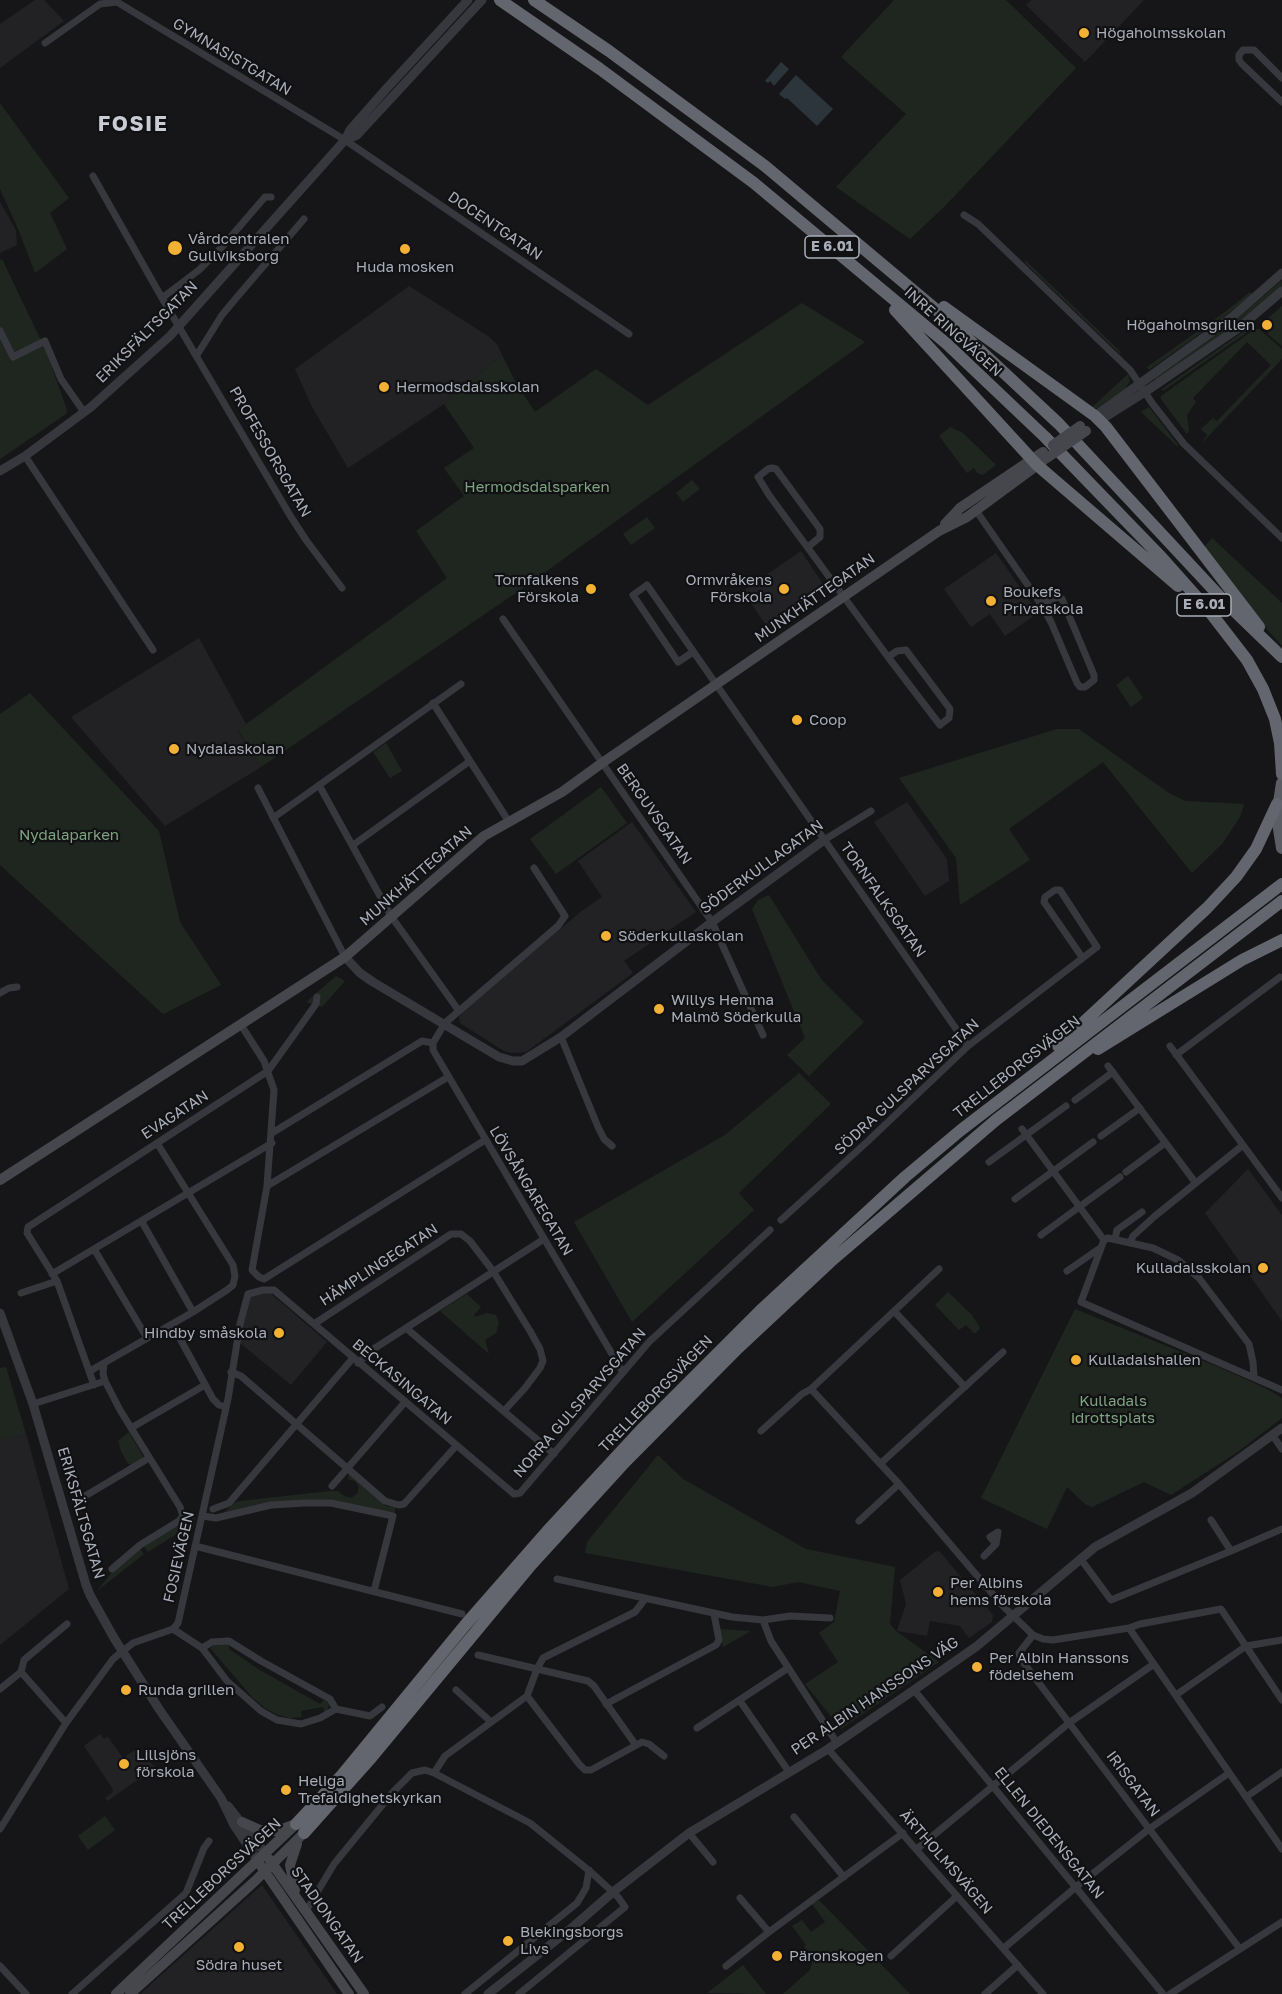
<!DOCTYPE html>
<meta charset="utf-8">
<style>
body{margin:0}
canvas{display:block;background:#161618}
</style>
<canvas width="1282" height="1994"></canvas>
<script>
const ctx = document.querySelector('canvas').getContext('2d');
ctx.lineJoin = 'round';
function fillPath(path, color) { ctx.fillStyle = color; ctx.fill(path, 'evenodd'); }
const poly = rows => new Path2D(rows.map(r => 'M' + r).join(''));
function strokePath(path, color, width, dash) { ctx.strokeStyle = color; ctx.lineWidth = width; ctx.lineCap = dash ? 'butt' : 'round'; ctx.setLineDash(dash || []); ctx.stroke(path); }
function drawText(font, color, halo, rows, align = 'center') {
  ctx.font = font + ' "Golos Text",sans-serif'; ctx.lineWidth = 4.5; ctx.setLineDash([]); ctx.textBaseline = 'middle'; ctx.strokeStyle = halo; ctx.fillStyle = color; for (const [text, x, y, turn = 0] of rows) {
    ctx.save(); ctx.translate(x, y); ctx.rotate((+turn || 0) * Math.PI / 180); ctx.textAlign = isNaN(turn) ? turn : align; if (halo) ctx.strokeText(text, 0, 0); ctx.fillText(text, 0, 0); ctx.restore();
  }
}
fillPath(poly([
 [35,0,44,0,64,21,0,68,0,24],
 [1031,0,1144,0,1085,62,1026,5],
 [0,202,16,230,17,245,0,253],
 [409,286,488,336,497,344,502,355,444,404,348,468,312,407,295,369],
 [801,551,825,587,767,627,743,591],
 [996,553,1038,613,1005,636,990,614,971,627,944,589],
 [199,638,246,724,238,731,261,767,165,826,71,717],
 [907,802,947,859,949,881,925,896,874,822],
 [632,822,696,912,624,961,633,973,526,1052,511,1053,504,1051,460,1023,459,1017,465,1009,583,910,602,897,578,861],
 [1248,1169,1282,1215,1282,1321,1205,1213],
 [269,1292,327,1342,291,1385,240,1343,241,1325,249,1295],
 [26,1434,69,1589,0,1645,0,1441],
 [936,1551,940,1552,993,1615,992,1622,969,1638,960,1626,930,1621,927,1636,897,1631,906,1604,900,1580],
 [100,1734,104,1739,108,1737,123,1758,135,1750,158,1769,131,1784,108,1801,105,1798,112,1793,113,1789,84,1746],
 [262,1885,337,1994,140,1994,160,1976]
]), '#222225');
fillPath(poly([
 [894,0,1006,0,1076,68,945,206,910,239,836,187,906,114,841,57],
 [0,103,69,198,50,213,67,249,35,273,19,231,0,189],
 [2,259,46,351,67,410,66,414,0,459,0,260],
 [1026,261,1121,352,1120,354,1024,262],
 [1281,281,1282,286,1249,315,1156,381,1153,378,1233,322],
 [1250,292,1253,295,1232,311,1149,370,1147,367,1225,312],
 [802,303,865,342,523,588,261,767,238,730,447,578,416,531,464,496,444,468,474,448,444,404,502,355,516,383,535,412,596,369,648,405],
 [1282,306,1282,346,1268,334,1268,331,1273,326,1267,319],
 [1254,324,1256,326,1243,335,1163,391,1162,389],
 [1255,329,1259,329,1282,349,1282,359,1201,444,1207,435,1201,429,1213,418,1217,421,1271,365,1247,342,1193,398,1196,402,1187,415,1189,431,1187,434,1161,399,1161,396],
 [1128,374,1130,381,1125,389,1098,408,1090,409],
 [1149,407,1178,445,1178,447,1141,412],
 [950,427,963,433,996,465,983,475,977,473,974,468,967,473,939,436],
 [692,480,700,489,683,502,676,493],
 [647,517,655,528,631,545,623,534],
 [1212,538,1282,603,1282,646,1248,608,1203,548],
 [1128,676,1143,698,1131,707,1116,685],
 [30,693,159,831,180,922,221,985,163,1014,0,865,0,714],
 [1057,729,1079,729,1169,793,1185,801,1244,804,1240,817,1222,844,1192,873,1103,762,1009,829,1030,860,960,905,956,858,899,778],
 [386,743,402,771,390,778,373,752],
 [601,787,627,823,556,874,530,839],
 [769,895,821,979,864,1022,809,1076,787,1055,805,1038,752,909,758,900],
 [336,976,345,981,322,1007,306,1002],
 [799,1073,831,1104,739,1193,754,1210,632,1322,574,1222,725,1135],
 [948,1292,972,1315,980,1328,976,1333,974,1333,966,1325,959,1330,935,1305],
 [467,1294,481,1307,474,1315,475,1317,487,1313,496,1315,499,1323,496,1333,485,1340,489,1354,440,1311],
 [1075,1309,1221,1368,1267,1389,1282,1398,1282,1418,1239,1451,1171,1495,1144,1482,1092,1507,1085,1504,1067,1487,1047,1529,981,1498],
 [6,1367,26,1434,0,1441,0,1368],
 [129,1432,144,1458,135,1465,128,1464,121,1451,118,1441],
 [658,1455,683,1479,806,1549,895,1567,890,1624,896,1631,939,1662,841,1729,805,1684,838,1662,819,1633,834,1622,840,1591,798,1582,773,1587,585,1553,587,1542],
 [349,1474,386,1506,396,1507,394,1513,311,1502,221,1515,234,1503,240,1501,330,1491,338,1491,344,1496,351,1498,357,1494,359,1487,355,1481,348,1479],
 [190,1516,195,1518,194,1527,188,1527,148,1552,144,1547,146,1545,184,1522],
 [140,1549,144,1554,97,1591,113,1571],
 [719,1629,751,1631,723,1647],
 [229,1644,229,1649,258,1669,320,1704,324,1700,329,1703,328,1710,324,1712,323,1707,301,1711,302,1717,289,1718,278,1715,265,1708,252,1697,210,1648,213,1646],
 [105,1816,115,1830,88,1850,78,1836],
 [819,1900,910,1994,783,1994,810,1970,812,1964,811,1955,804,1947,806,1945,792,1926,802,1920,811,1932,825,1922,812,1904],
 [743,1965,766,1994,707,1993]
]), '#1e261f');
fillPath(poly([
 [781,62,789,69,774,86,770,81,768,83,765,81],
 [796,75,833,109,817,126,787,98,785,99,779,94]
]), '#2c353c');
strokePath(poly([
 [45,43,100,4,117,2,345,140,629,334],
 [1282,78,1254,50,1243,50,1239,55,1239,60,1242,64,1282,102],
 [93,176,162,298,291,517,306,540,342,588],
 [964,215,978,224,1130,370,1152,403,1184,444,1282,538],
 [162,298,199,270,221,248,265,197,271,197],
 [0,331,13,357,45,341,61,379,84,412],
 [197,355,222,315,237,297,304,219],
 [25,456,153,650],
 [975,509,1041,604,1051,622,1077,683,1080,687,1085,687,1094,680,1094,675,1062,599,1058,597,1041,604],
 [808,547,820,537,820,529,776,469,772,468,768,469,758,477,769,495,888,657,897,651,906,650,950,709,949,718,940,725,888,657],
 [503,619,712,922,763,1035],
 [693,652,678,662,633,595,647,585,968,1046],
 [433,703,509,822],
 [319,785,391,916,459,1011],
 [258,788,345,957],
 [273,818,461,684],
 [824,840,871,811],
 [353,845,470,761],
 [534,868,565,916,558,926,445,1023,433,1043,433,1050,622,1371],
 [0,993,9,988,17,987],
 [241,1025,264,1061,274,1090,267,1186,252,1270,259,1277,264,1279,485,1140],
 [561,1037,598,1127,604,1139,612,1146],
 [1170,1046,1282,1198],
 [1176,1055,1280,977],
 [1108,1066,1195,1182],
 [1075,1100,1113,1072],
 [1022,1129,1104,1240,1108,1238,1153,1248,1178,1260,1199,1278,1249,1344,1253,1362,1254,1377],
 [272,1133,422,1041,433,1043],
 [1101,1136,1140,1108],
 [989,1162,1066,1106],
 [1126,1172,1165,1143],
 [267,1186,448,1077],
 [1015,1199,1093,1142],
 [781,1220,868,1141,968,1046,1097,947,1060,890,1055,890,1045,897,1044,902,1082,957],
 [142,1222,193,1312],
 [1041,1235,1120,1177],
 [1115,1239,1117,1230,1142,1212],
 [1104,1240,1081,1302,1282,1390],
 [1130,1243,1133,1236,1155,1216,1243,1145],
 [94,1249,147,1338],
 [1067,1271,1100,1248],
 [52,1274,272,1143],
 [21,1293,57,1281],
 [894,1311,965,1387],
 [172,1324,213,1399,219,1405,226,1407],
 [314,1324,451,1234,461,1234,470,1241,493,1271,530,1331,540,1349,543,1361,540,1368,525,1388,504,1411],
 [406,1328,554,1454],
 [358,1363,372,1350,544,1239],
 [90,1371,104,1363],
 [231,1372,241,1376,385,1501,399,1505,404,1504,456,1446],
 [94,1385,57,1281,27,1233,28,1227,268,1071,316,1004,317,997],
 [811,1389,899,1484,1002,1605,1033,1635,1043,1639,1053,1640,1129,1628,1140,1624,1221,1609,1282,1700],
 [33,1404,105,1381],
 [131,1428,205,1385],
 [761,1431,802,1394,811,1389,939,1269],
 [1273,1436,1282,1449],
 [880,1464,1003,1352],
 [332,1486,405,1402],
 [80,1499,149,1458],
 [213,1509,229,1503,353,1358],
 [203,1516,216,1518,271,1505,305,1503,331,1503,393,1516,374,1591],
 [1211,1520,1231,1551],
 [859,1521,899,1484],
 [195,1546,462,1614],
 [984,1556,996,1544,998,1532,990,1537,996,1544],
 [1080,1558,1111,1600,1231,1551,1282,1529],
 [112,1569,140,1545,179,1521,183,1516,180,1507,120,1410,105,1381,103,1374,104,1363,193,1312,227,1290,233,1285,235,1276,233,1265,157,1143],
 [557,1579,732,1617,763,1620,790,1616,830,1618],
 [763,1620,771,1641,837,1743],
 [1129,1628,1282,1849],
 [173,1629,202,1648,227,1681,261,1711,277,1720,301,1724,320,1718,336,1709,370,1716,382,1707],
 [1033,1635,1019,1653,1020,1658,1240,1949],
 [202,1648,212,1642,229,1641,261,1661,330,1699,336,1709],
 [478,1655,588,1681,594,1686,635,1744],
 [21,1672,66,1723],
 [0,1689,21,1672,24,1660,67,1624],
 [456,1690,490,1721],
 [914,1690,1163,1994],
 [1176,1695,1246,1646,1282,1640],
 [527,1696,579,1764,585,1770,591,1770,642,1742,649,1744,664,1756],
 [740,1701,789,1772],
 [606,1704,716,1645,719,1640,714,1614],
 [697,1728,788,1668],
 [828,1749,1043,1994],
 [434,1773,445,1756,527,1696,537,1669,543,1658,635,1612,645,1599],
 [1246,1797,1282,1772],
 [794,1817,844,1877],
 [0,1829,66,1723,113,1659,133,1643,173,1629,178,1623,228,1399,240,1324,248,1294,263,1290,274,1290,514,1494,520,1493,649,1342,770,1230],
 [689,1833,713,1862],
 [917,1849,1069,1723,1154,1664],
 [740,1898,769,1932],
 [306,1911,334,1864,393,1792,412,1773,425,1770,434,1773,530,1823,592,1873,618,1897,625,1907,519,1994],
 [1004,1948,1076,1887,1149,1829,1229,1773],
 [891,1956,957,1896],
 [0,1966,26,1994],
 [726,1966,769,1932,903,1833],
 [72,1994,186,1893,204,1848,209,1841],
 [465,1994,577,1903,586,1888,589,1870],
 [985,1994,1018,1965],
 [1170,1994,1282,1922]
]), '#37383d', 7);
strokePath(poly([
 [345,140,357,135,482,0],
 [1095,416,1231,318,1282,273],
 [1099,421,1145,392,1240,327,1282,291],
 [0,471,25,456,91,407,170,336,345,140,350,130,387,88,468,0],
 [345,957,360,973,373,982,499,1057,513,1061,522,1061,561,1037,712,922,824,840],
 [0,1313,33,1404,86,1585,90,1595,114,1638,159,1709,221,1798,234,1825,258,1861],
 [228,1806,266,1854],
 [488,1994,574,1926,613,1892,689,1833,828,1749,914,1690,977,1646,1095,1547,1192,1493,1282,1428]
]), '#37383d', 9);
strokePath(poly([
 [945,524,960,508,1043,452],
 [0,1180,345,957,484,836,562,792,602,763,939,531,967,517,1043,461],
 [242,1822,260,1830,267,1831,277,1831,293,1825],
 [269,1859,364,1994],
 [261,1866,349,1994],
 [295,1890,290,1865,297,1844],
 [116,1994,296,1824],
 [130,1994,255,1881,304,1833]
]), '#45474d', 10);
strokePath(poly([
 [1282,783,1277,816,1282,848]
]), '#5b5e65', 12);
strokePath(poly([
 [500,0,600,69,754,183,947,344,1045,437,1162,558,1210,612,1247,660,1263,689,1275,719,1280,743,1282,774],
 [534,0,609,51,765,166,939,312,1059,424,1224,601,1282,657],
 [944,307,1095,416,1106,427,1259,627],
 [895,310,1037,465,1178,586],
 [1058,1046,1207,908,1236,877,1256,849,1277,804],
 [1098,1049,1242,960,1282,940],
 [296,1824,342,1775,466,1624,551,1527,640,1431,760,1311,905,1177,961,1130,1282,884],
 [304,1833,371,1758,531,1565,625,1462,738,1348,830,1262,996,1120,1282,901]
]), '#63666e', 12);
strokePath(poly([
 [1053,445,1080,426],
 [1047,458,1086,431]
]), '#45474d', 10);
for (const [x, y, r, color] of [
 [1084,33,6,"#f2b134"],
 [175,248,8,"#f2b134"],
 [405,249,6,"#f2b134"],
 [1267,325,6,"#f2b134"],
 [384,387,6,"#f2b134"],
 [591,589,6,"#f2b134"],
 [784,589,6,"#f2b134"],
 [991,601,6,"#f2b134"],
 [797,720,6,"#f2b134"],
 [174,749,6,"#f2b134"],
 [606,936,6,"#f2b134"],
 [659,1009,6,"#f2b134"],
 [1263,1268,6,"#f2b134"],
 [279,1333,6,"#f2b134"],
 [1076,1360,6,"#f2b134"],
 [938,1592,6,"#f2b134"],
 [977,1667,6,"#f2b134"],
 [126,1690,6,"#f2b134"],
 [124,1764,6,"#f2b134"],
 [286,1790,6,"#f2b134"],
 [508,1941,6,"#f2b134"],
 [239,1947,6,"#f2b134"],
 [777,1956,6,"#f2b134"]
]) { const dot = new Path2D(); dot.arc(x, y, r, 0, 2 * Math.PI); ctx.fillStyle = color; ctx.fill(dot); strokePath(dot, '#111113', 2); }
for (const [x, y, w] of [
 [832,247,54],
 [1204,605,54]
]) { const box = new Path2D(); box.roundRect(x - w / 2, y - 11, w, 22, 4.5); ctx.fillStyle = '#111113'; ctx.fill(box); strokePath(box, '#a8adb8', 1.5); }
drawText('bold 14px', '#a8adb8', null, [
 ["E 6.01",832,247],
 ["E 6.01",1204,605]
]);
drawText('15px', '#a8adb8', '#111113', [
 ["Högaholmsskolan",1096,33],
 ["Vårdcentralen",188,239],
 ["Gullviksborg",188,256],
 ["Huda mosken",405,267,"center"],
 ["Högaholmsgrillen",1255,325,"right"],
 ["Hermodsdalsskolan",396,387],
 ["Tornfalkens",579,580,"right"],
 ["Förskola",579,597,"right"],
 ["Ormvråkens",772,580,"right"],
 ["Förskola",772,597,"right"],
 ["Boukefs",1003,592],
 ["Privatskola",1003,609],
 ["Coop",809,720],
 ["Nydalaskolan",186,749],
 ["Söderkullaskolan",618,936],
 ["Willys Hemma",671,1000],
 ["Malmö Söderkulla",671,1017],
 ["Kulladalsskolan",1251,1268,"right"],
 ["Hindby småskola",267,1333,"right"],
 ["Kulladalshallen",1088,1360],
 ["Per Albins",950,1583],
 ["hems förskola",950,1600],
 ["Per Albin Hanssons",989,1658],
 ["födelsehem",989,1675],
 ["Runda grillen",138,1690],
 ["Lillsjöns",136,1755],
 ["förskola",136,1772],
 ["Heliga",298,1781],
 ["Trefaldighetskyrkan",298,1798],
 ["Blekingsborgs",520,1932],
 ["Livs",520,1949],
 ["Päronskogen",789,1956],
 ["Södra huset",239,1965,"center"]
], 'left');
drawText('15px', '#a8adb8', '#111113', [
 ["GYMNASISTGATAN",232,57,31],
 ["DOCENTGATAN",495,226,34],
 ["ERIKSFÄLTSGATAN",147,332,-45],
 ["INRE RINGVÄGEN",953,332,42],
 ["PROFESSORSGATAN",270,452,60],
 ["MUNKHÄTTEGATAN",815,598,-35],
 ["BERGUVSGATAN",654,814,55],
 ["SÖDERKULLAGATAN",762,867,-36],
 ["MUNKHÄTTEGATAN",416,876,-41],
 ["TORNFALKSGATAN",883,900,55],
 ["TRELLEBORGSVÄGEN",1017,1067,-38],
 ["SÖDRA GULSPARVSGATAN",907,1087,-43],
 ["EVAGATAN",175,1115,-33],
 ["LÖVSÅNGAREGATAN",531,1191,59],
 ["HÄMPLINGEGATAN",379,1265,-33],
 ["BECKASINGATAN",402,1382,40],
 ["TRELLEBORGSVÄGEN",656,1394,-46],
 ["NORRA GULSPARVSGATAN",580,1403,-49],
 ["ERIKSFÄLTSGATAN",81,1513,74],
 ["FOSIEVÄGEN",179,1557,-77],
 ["PER ALBIN HANSSONS VÄG",875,1696,-34],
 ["IRISGATAN",1133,1784,53],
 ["ELLEN DIEDENSGATAN",1049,1833,51],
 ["ÄRTHOLMSVÄGEN",946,1862,49],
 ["TRELLEBORGSVÄGEN",222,1874,-43],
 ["STADIONGATAN",327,1915,55]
]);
drawText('15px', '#7fa381', '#111113', [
 ["Hermodsdalsparken",537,487],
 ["Nydalaparken",69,835],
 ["Kulladals",1113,1401],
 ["idrottsplats",1113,1418]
]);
ctx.letterSpacing = '1.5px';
drawText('bold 21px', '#c9ccd4', '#111113', [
 ["FOSIE",133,124]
]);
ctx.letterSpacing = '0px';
</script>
